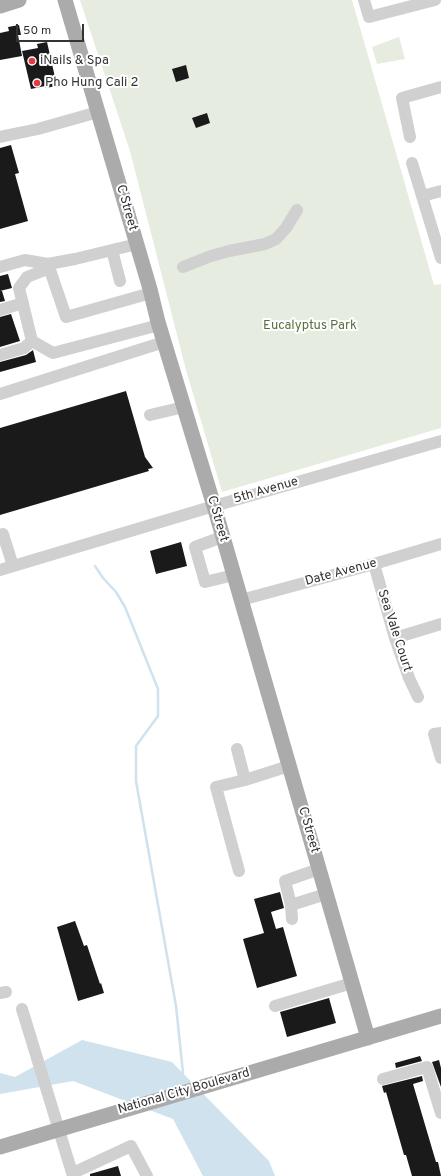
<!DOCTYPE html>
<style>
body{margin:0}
#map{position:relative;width:441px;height:1176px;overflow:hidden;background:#fff;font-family:Overpass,sans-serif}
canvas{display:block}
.scale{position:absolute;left:16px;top:24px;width:68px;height:18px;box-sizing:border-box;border:2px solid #333;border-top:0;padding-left:5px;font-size:12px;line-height:14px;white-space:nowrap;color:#333;-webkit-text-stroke:3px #fff;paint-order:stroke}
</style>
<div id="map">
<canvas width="441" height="1176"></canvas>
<div class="scale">50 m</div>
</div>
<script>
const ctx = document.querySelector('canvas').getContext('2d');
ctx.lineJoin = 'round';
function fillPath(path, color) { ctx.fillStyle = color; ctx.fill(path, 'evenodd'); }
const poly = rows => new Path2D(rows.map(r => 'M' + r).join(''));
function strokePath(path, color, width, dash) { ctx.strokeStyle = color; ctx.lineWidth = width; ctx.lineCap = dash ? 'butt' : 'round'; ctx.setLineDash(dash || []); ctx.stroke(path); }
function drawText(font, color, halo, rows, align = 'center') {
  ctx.font = font + ' Overpass,sans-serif'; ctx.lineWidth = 4; ctx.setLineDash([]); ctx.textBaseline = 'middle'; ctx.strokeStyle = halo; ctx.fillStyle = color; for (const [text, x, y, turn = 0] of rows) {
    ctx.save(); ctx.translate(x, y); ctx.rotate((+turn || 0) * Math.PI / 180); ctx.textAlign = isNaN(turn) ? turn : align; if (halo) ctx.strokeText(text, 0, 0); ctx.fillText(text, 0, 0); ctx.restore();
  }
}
fillPath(poly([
 [80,0,352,0,434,285,441,284,441,428,222,492,186,370,130,151],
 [399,37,405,59,377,64,372,47]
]), '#e6ecdf');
fillPath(poly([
 [82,1040,172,1062,269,1161,275,1176,203,1176,173,1119,73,1081,0,1094,0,1073,15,1077]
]), '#cfe2ee');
strokePath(poly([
 [95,566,103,578,116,592,125,607,158,689,158,716,136,746,136,781,176,1006,183,1073]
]), '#cfe2ee', 2.5);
fillPath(poly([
 [19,25,21,35,18,35,22,56,0,60,0,33,9,31,8,27],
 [47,42,57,86,45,88,45,86,31,89,22,51,38,48,37,44],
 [186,65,189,78,176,82,172,69],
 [207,113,210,123,196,128,192,118],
 [11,145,19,173,15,174,28,221,0,229,0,148],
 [8,274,12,288,0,291,2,291,5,301,0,302,0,276],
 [11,314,20,341,0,347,0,317],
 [33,350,36,362,0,372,0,362,26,355],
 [126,391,145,457,153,468,148,469,149,471,0,515,0,428],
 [181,542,187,566,156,574,150,551],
 [280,892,284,908,271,912,276,929,283,927,297,976,257,988,243,939,264,933,254,899],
 [75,921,84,946,87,945,100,984,101,983,104,993,78,1001,57,927],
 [329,998,336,1023,287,1037,280,1012],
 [420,1056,422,1061,396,1068,395,1063],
 [439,1060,441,1068,441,1087,432,1062],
 [422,1076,423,1081,413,1084,436,1162,438,1162,441,1176,412,1176,406,1155,404,1155,386,1092,384,1093,382,1086],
 [118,1166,121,1176,90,1176,90,1174]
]), '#1a1a1a');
strokePath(poly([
 [364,0,369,17,435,0],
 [0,137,38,129,98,112],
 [410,137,402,98,441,87],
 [412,163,441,258],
 [422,196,441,191],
 [112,250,120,281],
 [48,264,66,317,151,293],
 [0,267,25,260,48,264,75,259,137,244],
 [183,267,211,256,229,251,265,244,276,239,286,228,297,210],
 [50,268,27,277,19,288,32,341,53,353,159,325],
 [0,310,23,303],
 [0,355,24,348,32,341],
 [0,394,164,342],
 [150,415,184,407],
 [3,534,13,566],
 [222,537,195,547,205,582,234,575],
 [374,564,395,638,409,678,418,697],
 [0,570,214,506,441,441],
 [241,600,374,564,441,544],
 [395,638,441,624],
 [441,733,434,734,441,758],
 [237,749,245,780],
 [319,869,285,881,291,905,326,894],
 [239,871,216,787,245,780,289,766],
 [291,905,292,919],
 [0,993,6,992],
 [275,1006,352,983],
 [22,1009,73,1176],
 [383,1079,427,1067,441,1113],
 [73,1173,131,1146,147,1176]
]), '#d0d0d0', 12);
strokePath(poly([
 [65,0,150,289,158,322,214,506,368,1038],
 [0,6,19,0],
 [0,1147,441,1016]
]), '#ababab', 15);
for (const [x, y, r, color] of [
 [32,61,4,"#e63946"],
 [37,83,4,"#e63946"]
]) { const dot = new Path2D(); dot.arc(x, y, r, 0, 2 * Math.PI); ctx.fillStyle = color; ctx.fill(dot); strokePath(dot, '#fff', 1.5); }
drawText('13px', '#333', '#fff', [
 ["iNails & Spa",40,61],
 ["Pho Hung Cali 2",45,83]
], 'left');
drawText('13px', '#333', '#fff', [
 ["C Street",126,208,74],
 ["5th Avenue",266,491,-16],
 ["C Street",217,519,74],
 ["Date Avenue",341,573,-15],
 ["Sea Vale Court",394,631,72],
 ["C Street",308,830,74],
 ["National City Boulevard",184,1092,-16]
]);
drawText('13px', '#56703f', '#fff', [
 ["Eucalyptus Park",310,326]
]);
</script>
